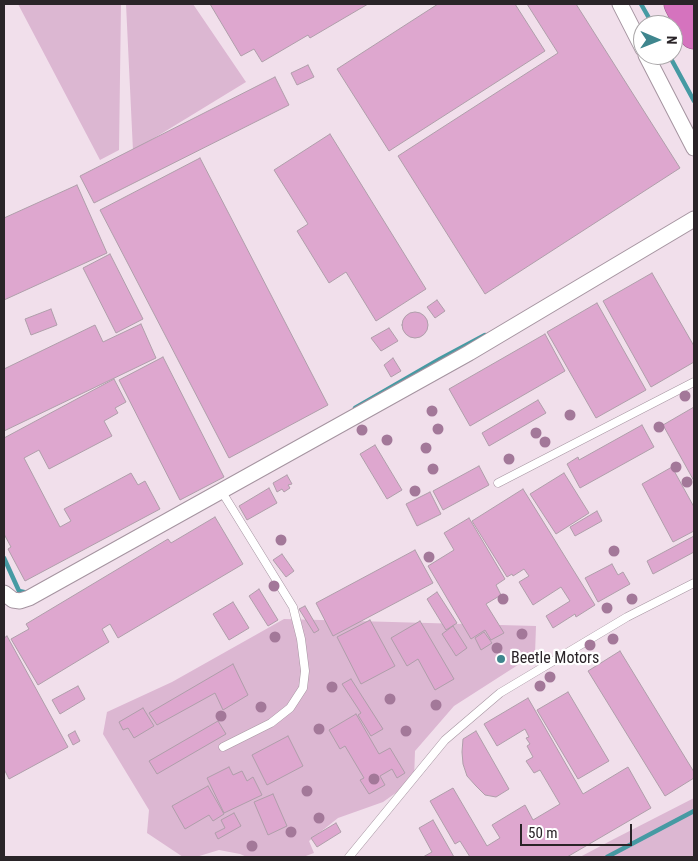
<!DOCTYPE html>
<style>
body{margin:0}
#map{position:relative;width:698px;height:861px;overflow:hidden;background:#f1dfeb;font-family:"Roboto Condensed",sans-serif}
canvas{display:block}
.frame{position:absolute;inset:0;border:5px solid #2a2428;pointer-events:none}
.north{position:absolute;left:633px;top:15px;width:50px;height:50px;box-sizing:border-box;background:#fff;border:1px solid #aaa7a9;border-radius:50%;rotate:91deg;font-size:14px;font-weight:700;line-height:20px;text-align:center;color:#2a2428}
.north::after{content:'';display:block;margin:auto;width:18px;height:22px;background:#3f868e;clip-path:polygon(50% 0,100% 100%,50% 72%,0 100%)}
.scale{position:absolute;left:520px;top:824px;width:112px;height:22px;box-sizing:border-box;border:2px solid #2a2428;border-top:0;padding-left:6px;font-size:15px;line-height:18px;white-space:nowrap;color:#2a2428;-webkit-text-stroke:4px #fff;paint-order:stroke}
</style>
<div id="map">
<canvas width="698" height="861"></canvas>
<div class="frame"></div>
<div class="north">N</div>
<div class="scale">50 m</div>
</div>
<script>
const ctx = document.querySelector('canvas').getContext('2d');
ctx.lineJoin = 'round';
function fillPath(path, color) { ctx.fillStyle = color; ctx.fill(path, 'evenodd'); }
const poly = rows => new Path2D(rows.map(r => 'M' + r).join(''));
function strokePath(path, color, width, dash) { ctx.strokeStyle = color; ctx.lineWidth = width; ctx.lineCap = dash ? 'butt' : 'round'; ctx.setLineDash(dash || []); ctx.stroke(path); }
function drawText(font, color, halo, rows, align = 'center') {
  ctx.font = font + ' "Roboto Condensed",sans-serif'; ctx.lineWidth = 4.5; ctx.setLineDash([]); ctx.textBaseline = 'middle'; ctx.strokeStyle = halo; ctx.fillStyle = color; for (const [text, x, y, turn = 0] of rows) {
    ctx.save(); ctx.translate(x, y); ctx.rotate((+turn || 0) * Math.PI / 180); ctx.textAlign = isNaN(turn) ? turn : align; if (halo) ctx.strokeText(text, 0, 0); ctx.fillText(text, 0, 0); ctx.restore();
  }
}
fillPath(poly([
 [18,4,121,4,119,150,100,160],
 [126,4,193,4,246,82,133,151],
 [284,619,536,626,535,654,454,706,415,751,414,780,383,802,338,818,309,841,314,853,303,857,247,857,240,854,219,850,196,857,183,857,147,833,149,810,103,734,107,712,172,682],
 [694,798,694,857,580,857,612,840]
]), '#dcb7d2');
strokePath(poly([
 [641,4,653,25],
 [669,55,694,101],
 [355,408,440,359,485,335],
 [4,558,19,591,28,593],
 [607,857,694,811]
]), '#469aa3', 4.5);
const building = poly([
 [210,4,368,4,310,38,308,35,262,62,254,49,241,56,210,4],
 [438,4,515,4,545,51,389,151,337,69,438,4],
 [527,4,576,4,680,168,485,294,398,156,558,53,527,4],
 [308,65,314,77,297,85,291,73,308,65],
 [275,77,289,105,94,203,80,176,275,77],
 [330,134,426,289,376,321,346,272,329,283,297,231,308,224,274,170,330,134],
 [200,158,328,405,229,458,100,210,200,158],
 [77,185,107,253,4,300,4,218,77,185],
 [110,254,143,319,116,333,83,268,110,254],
 [652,273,694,346,694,362,651,387,603,301,652,273],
 [437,300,445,311,435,318,427,307,437,300],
 [597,303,646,390,596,418,547,332,597,303],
 [51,309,57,325,31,335,25,319,51,309],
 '402 325a13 13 0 1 1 26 0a13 13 0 1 1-26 0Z',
 [141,324,156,358,4,431,4,369,95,325,103,342,141,324],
 [389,328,398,341,381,351,371,338,389,328],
 [545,334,565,371,470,426,449,389,545,334],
 [163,357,224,477,180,500,119,380,163,357],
 [393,358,401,371,391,377,384,365,393,358],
 [114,379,126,402,115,408,118,413,104,421,112,436,49,469,39,450,24,458,60,527,71,521,64,509,131,473,138,485,145,481,160,509,25,581,8,549,11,547,4,534,4,438,114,379],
 [538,400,546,413,489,446,482,433,538,400],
 [694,407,694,481,663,425,694,407],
 [642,425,654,447,580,488,567,464,578,457,579,460,642,425],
 [375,445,402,490,387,499,360,454,375,445],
 [479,466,489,485,443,510,433,491,479,466],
 [672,467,694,507,694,531,673,542,642,484,672,467],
 [564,473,589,513,556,534,530,494,564,473],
 [287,475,292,484,288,485,290,488,284,492,282,489,277,492,273,483,287,475],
 [269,488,277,503,247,520,239,506,269,488],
 [523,489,595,605,576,617,575,614,553,628,546,616,570,601,561,587,533,605,519,582,529,576,524,569,513,576,512,574,507,577,472,521,523,489],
 [430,492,441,514,417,526,406,504,430,492],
 [597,511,602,521,575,536,570,527,597,511],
 [215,517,243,564,118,638,110,624,102,629,109,642,38,685,11,639,29,629,26,624,168,539,171,543,215,517],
 [469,518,505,579,496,585,501,595,486,604,504,633,491,640,485,630,471,639,428,566,454,550,444,533,469,518],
 [694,536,694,552,653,574,647,561,694,536],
 [415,550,433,583,333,636,316,603,415,550],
 [282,554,294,571,286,577,273,560,282,554],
 [612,564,618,575,623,572,630,584,598,602,585,578,612,564],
 [259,589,278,620,268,626,249,596,259,589],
 [437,592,457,623,446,630,427,599,437,592],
 [233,602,249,628,229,640,213,614,233,602],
 [305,606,319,630,314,633,299,609,305,606],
 [370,620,395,666,361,684,337,637,370,620],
 [420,621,454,679,435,690,418,659,407,666,391,638,420,621],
 [453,626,467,648,456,656,442,634,453,626],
 [484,632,492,643,481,650,475,638,484,632],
 [7,636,68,747,9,779,4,769,4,638,7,636],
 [620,651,694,772,694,778,665,796,588,671,620,651],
 [233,664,248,695,223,710,215,693,157,725,149,713,233,664],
 [351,679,383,729,371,736,358,715,361,713,342,684,351,679],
 [78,686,85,699,60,714,52,700,78,686],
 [568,692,609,761,578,779,537,710,568,692],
 [528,698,583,794,628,767,651,808,567,857,470,857,460,841,455,844,430,801,453,788,487,846,500,838,492,825,525,805,533,820,560,804,540,770,534,773,526,761,533,757,527,746,530,744,526,738,529,737,525,729,497,746,484,724,528,698],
 [143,708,154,726,134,738,128,728,123,730,119,722,143,708],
 [356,714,379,754,390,748,405,773,397,778,392,769,380,776,385,785,369,794,360,780,364,778,345,746,340,749,329,730,356,714],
 [218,721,226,734,157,774,149,761,218,721],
 [75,731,80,741,73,745,68,735,75,731],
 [476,731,509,789,496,797,485,795,476,786,467,776,463,764,462,752,463,739,476,731],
 [288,736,303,766,267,785,252,755,288,736],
 [229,767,233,775,242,771,247,781,253,777,262,795,224,813,207,778,229,767],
 [208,786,224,814,213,821,209,815,185,829,172,806,208,786],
 [273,794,287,826,268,835,254,802,273,794],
 [234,813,241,826,218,839,215,833,225,828,221,820,234,813],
 [433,820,454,857,423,857,432,852,419,828,433,820],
 [336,823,341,832,317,847,311,838,336,823]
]);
fillPath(building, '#dea7cf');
strokePath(building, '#af9eaa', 1);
const lane = poly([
 [498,483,694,382],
 [222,492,293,607,301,639,305,671,303,688,290,708,271,723,223,747],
 [349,857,445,740,500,693,627,617,694,583]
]);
const street = poly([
 [620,4,643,49],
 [646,55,694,148],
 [4,593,13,600,20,601,29,598,469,353,694,219]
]);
const highway = poly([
 [678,4,694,35]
]);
strokePath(lane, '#a594a0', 9);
strokePath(street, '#a594a0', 17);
strokePath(highway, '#99578a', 29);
strokePath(lane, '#fff', 8);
strokePath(street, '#fff', 15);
strokePath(highway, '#d573be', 28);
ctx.fillStyle = '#a37899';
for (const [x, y] of [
 [685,396],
 [432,411],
 [570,415],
 [659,427],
 [438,429],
 [362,430],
 [536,433],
 [387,440],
 [545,442],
 [426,448],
 [509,459],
 [676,467],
 [433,469],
 [687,482],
 [415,491],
 [281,540],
 [614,551],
 [429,557],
 [274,586],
 [503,599],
 [632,599],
 [607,608],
 [522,634],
 [275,637],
 [613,639],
 [590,645],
 [497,648],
 [550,677],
 [540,686],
 [332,687],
 [390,699],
 [436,705],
 [261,707],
 [221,716],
 [319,729],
 [406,731],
 [374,779],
 [307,791],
 [319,818],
 [291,832],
 [252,846]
]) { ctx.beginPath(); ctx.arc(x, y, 5.5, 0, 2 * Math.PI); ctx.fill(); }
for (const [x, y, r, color] of [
 [501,659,5,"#3f868e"]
]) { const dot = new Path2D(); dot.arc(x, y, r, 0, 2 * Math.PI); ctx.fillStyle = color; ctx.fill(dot); strokePath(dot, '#fff', 2); }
drawText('16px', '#2a2428', '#fff', [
 ["Beetle Motors",511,659]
], 'left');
</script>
